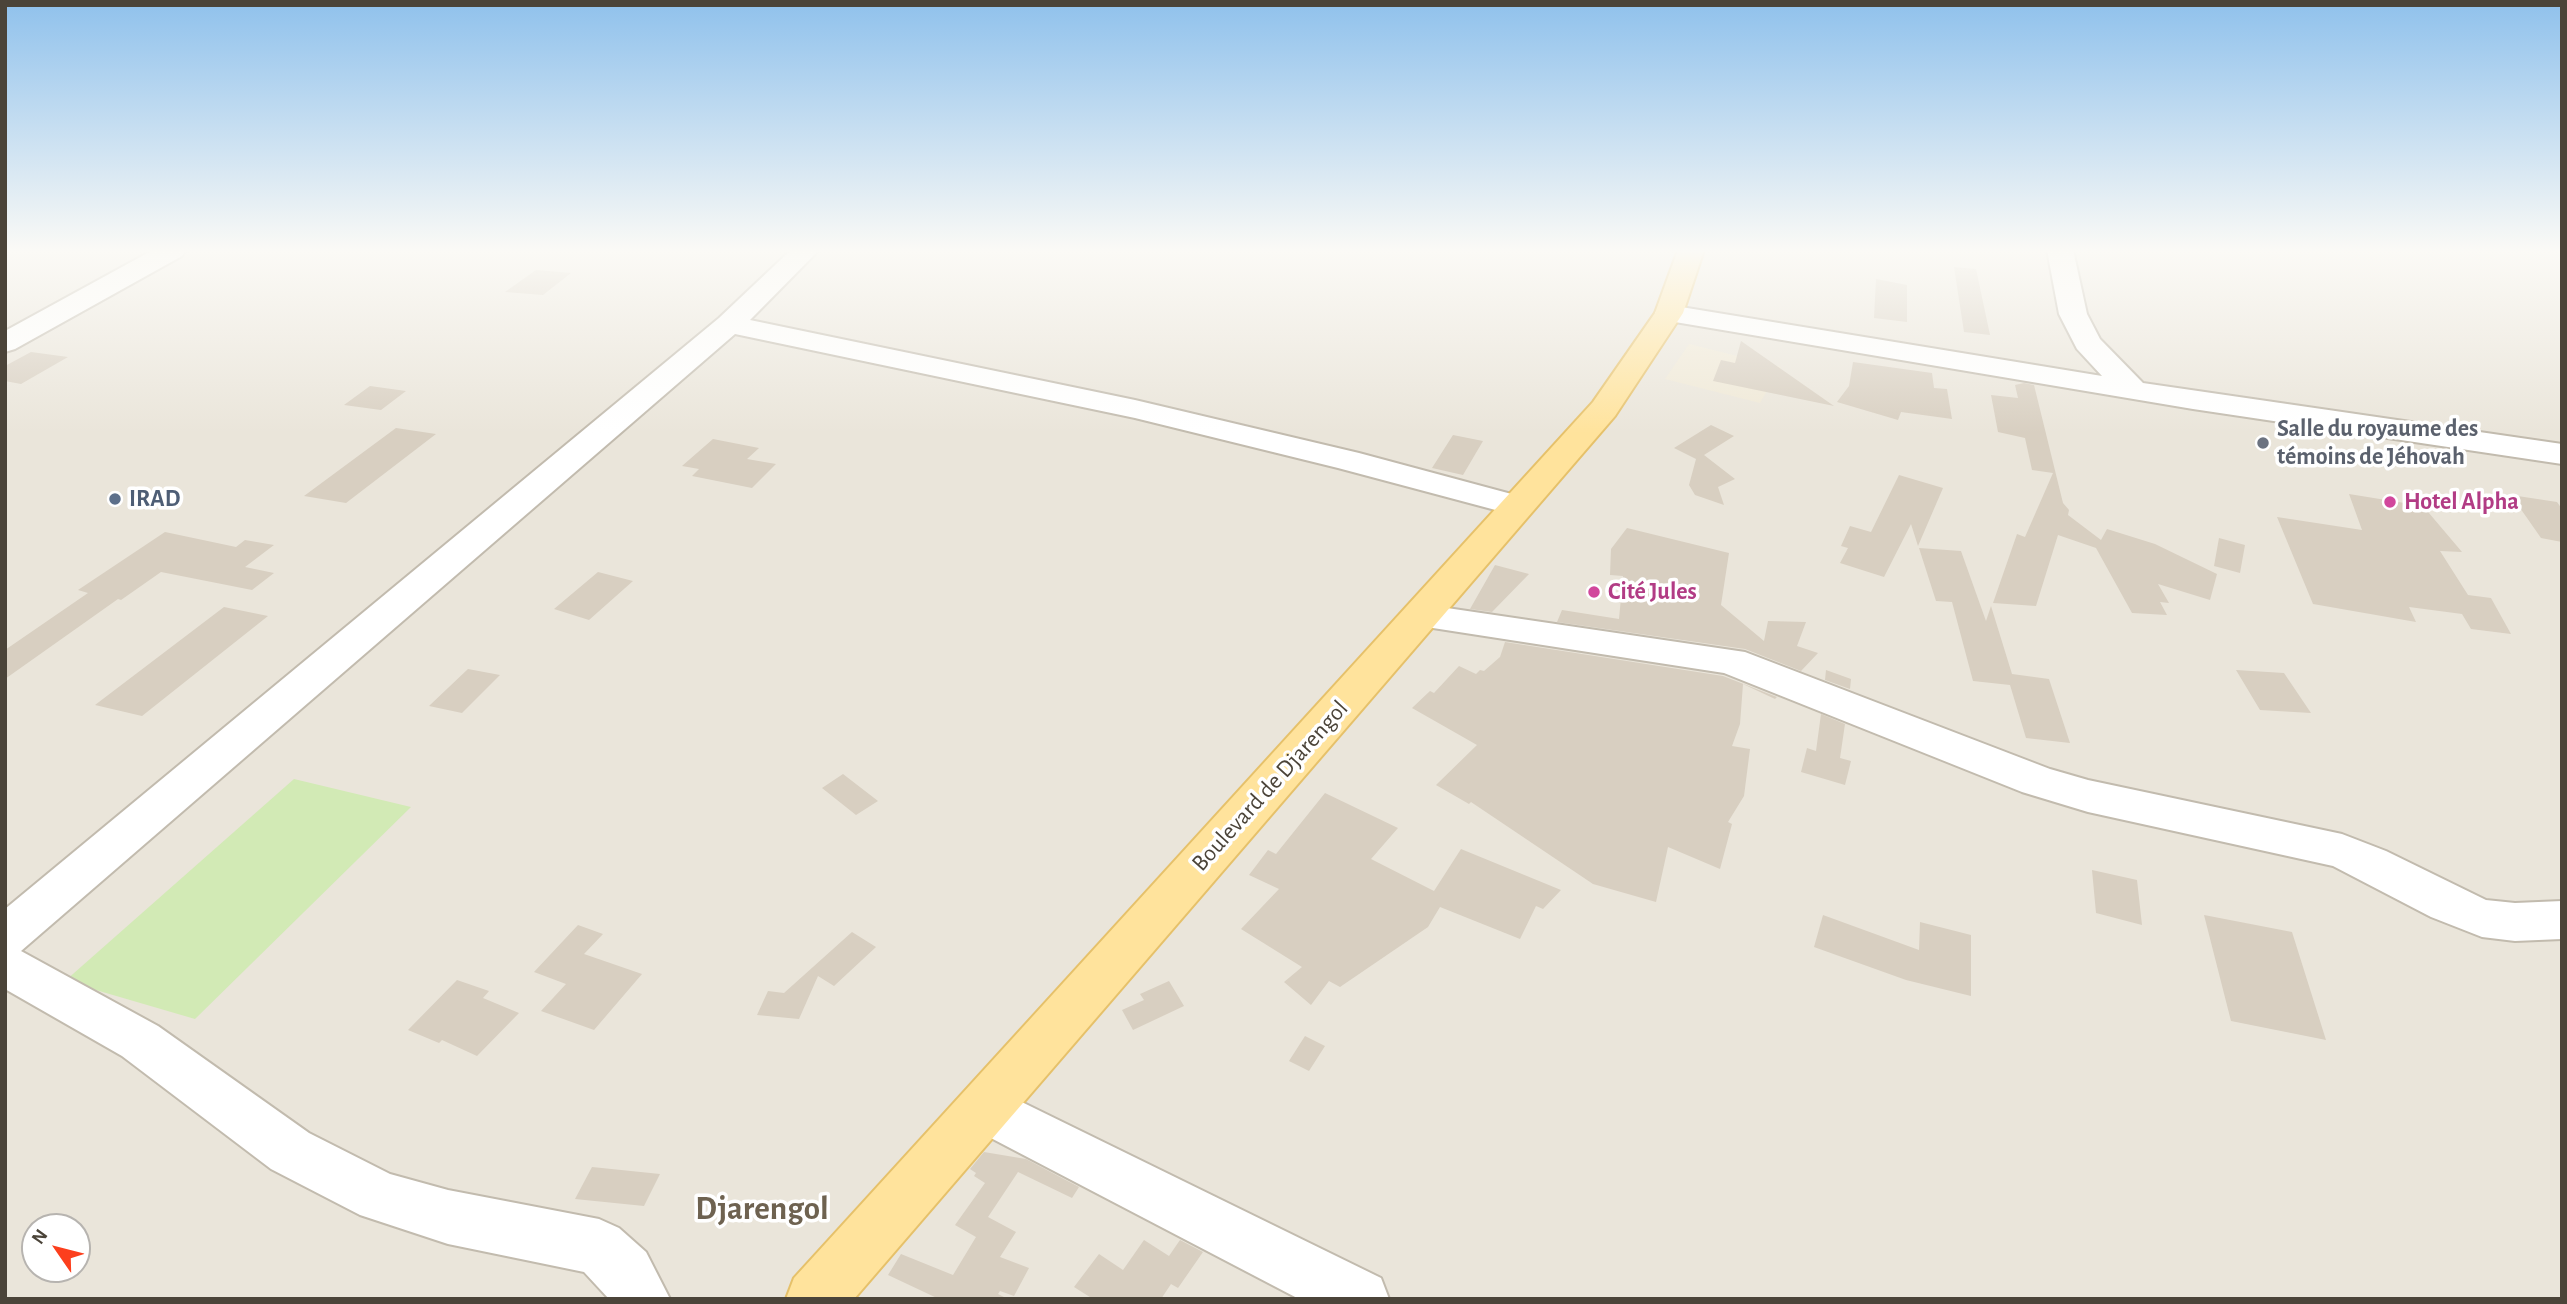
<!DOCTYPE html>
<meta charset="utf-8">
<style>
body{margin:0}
#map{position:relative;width:2567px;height:1304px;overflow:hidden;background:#f6f3ec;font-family:"Alegreya Sans",sans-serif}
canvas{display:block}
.frame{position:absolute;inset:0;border:7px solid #4b4439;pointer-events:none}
.north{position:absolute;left:21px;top:1213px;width:70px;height:70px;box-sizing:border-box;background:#fff;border:2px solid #b7b4b0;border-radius:50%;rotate:305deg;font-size:19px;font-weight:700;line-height:28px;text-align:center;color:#4b4439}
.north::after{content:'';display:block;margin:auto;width:24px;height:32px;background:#fc3f1d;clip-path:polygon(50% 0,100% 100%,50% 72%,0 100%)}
</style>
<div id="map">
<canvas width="2567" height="1304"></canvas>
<div class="frame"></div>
<div class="north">N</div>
</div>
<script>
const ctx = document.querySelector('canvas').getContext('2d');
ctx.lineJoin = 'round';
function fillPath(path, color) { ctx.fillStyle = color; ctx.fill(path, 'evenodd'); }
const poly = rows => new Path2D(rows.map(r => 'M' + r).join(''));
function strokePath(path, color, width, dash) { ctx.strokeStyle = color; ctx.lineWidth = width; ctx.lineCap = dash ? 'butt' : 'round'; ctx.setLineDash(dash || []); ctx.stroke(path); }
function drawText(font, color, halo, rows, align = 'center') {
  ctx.font = font + ' "Alegreya Sans",sans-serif'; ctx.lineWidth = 7; ctx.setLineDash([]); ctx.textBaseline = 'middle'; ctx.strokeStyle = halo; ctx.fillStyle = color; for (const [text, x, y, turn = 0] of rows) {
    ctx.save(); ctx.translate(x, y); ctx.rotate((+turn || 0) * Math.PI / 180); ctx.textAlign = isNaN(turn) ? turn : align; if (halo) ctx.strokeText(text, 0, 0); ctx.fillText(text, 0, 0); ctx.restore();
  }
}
fillPath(poly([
 [5,250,2562,250,2562,1299,5,1299],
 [35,1227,77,1227,77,1269,35,1269]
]), '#eae5da');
fillPath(poly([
 [1689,344,1781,367,1760,403,1665,379]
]), '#efe8d6');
fillPath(poly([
 [294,779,411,807,195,1019,65,981]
]), '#d2eab5');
fillPath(poly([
 [1954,267,1976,269,1990,335,1964,332],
 [536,270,571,273,543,295,505,292],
 [1876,279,1907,285,1907,322,1874,318],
 [1741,341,1834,406,1713,381,1721,360,1735,363],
 [31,352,68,357,21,384,5,381,5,366],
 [1853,362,1932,373,1934,388,1947,389,1952,419,1901,412,1898,420,1837,402,1849,386],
 [2024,383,2034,385,2063,503,2069,510,2068,515,2101,540,2107,529,2155,544,2217,574,2210,600,2158,584,2169,603,2160,602,2167,615,2132,613,2096,548,2058,535,2036,606,1993,603,2017,534,2025,537,2053,473,2032,470,2025,438,1998,432,1991,395,2018,398,2015,385],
 [370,386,406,391,381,410,344,405],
 [1711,425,1734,436,1704,455,1735,479,1718,487,1724,505,1695,495,1689,485,1696,459,1674,448],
 [396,428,436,434,346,503,304,496],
 [1453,435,1483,441,1463,475,1432,468],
 [713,439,759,448,747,459,776,464,752,488,692,476,699,469,682,466],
 [1899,475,1943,488,1918,546,1911,524,1884,577,1840,563,1848,548,1841,546,1850,526,1871,532],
 [2349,494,2423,506,2462,552,2440,551,2468,595,2491,598,2511,634,2471,629,2462,614,2409,607,2416,622,2313,604,2277,517,2362,530],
 [2511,495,2557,502,2562,509,2562,542,2541,538],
 [1627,528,1729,553,1721,605,1764,641,1768,621,1806,622,1797,646,1818,653,1801,671,1745,649,1557,622,1562,610,1619,619,1623,576,1610,575,1611,549],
 [165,532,236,547,245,540,274,545,245,567,274,573,252,590,161,572,121,600,118,599,5,679,5,650,88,593,78,590],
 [2219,538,2245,545,2240,573,2214,566],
 [1919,548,1961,551,1986,621,1991,606,2012,674,2049,679,2070,743,2026,738,2010,685,1973,681,1952,602,1936,601],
 [1495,565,1529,574,1492,612,1470,609],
 [598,572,633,581,589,620,554,609],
 [224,607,268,616,142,716,95,705],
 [1505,642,1723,676,1777,697,1775,699,1743,684,1740,724,1732,746,1750,749,1744,796,1728,822,1732,824,1720,869,1668,847,1656,902,1593,884,1471,802,1469,804,1436,785,1477,745,1412,708,1430,691,1434,693,1459,666,1476,674,1480,670,1484,671,1500,657],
 [468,669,500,675,462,713,429,706],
 [1826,670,1851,679,1850,689,1825,680],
 [2236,670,2284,673,2311,713,2260,710],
 [1821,714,1845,724,1840,758,1851,761,1845,785,1801,772,1807,748,1816,751],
 [843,774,878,801,856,815,822,788],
 [1325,793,1398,828,1371,859,1434,891,1461,849,1561,890,1543,909,1536,906,1520,939,1440,907,1428,927,1340,987,1329,981,1311,1005,1284,982,1302,967,1241,929,1279,889,1249,875,1268,850,1276,854],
 [2092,870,2137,880,2142,925,2096,913],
 [1823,915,1919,950,1920,922,1971,935,1971,996,1906,980,1814,947],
 [2204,915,2292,932,2326,1040,2231,1021],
 [578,925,603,934,584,954,642,974,594,1030,541,1011,566,984,534,972],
 [852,932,876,947,834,986,818,976,799,1019,757,1015,768,991,784,993],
 [457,980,489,991,483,998,519,1013,477,1056,442,1040,439,1043,408,1030],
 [1169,981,1184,1006,1133,1030,1122,1010,1144,1000,1140,994],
 [1305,1036,1325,1046,1309,1071,1289,1061],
 [984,1152,1026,1159,1079,1187,1072,1198,1018,1172,988,1217,1016,1232,1000,1257,1029,1268,1014,1296,1000,1291,998,1294,1008,1299,939,1299,888,1275,901,1254,953,1275,976,1237,955,1225,985,1183,974,1176,976,1173,970,1169],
 [592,1167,660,1174,644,1206,575,1199],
 [1144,1240,1169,1256,1180,1240,1203,1252,1178,1288,1171,1284,1161,1299,1093,1299,1074,1287,1099,1254,1123,1270]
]), '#d8cfc1');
const minor = poly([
 [153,250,186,250,182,256,15,349,5,352,5,331,153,250],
 [791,250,819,250,750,320,1135,400,1359,453,1530,499,1535,506,1530,513,1518,516,1338,468,1135,418,735,334,21,951,158,1026,309,1133,390,1174,448,1190,599,1219,619,1228,646,1252,670,1299,609,1299,584,1272,448,1244,360,1215,271,1169,122,1056,5,989,5,909,719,318,791,250],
 [2047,250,2073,250,2087,314,2100,339,2143,383,2562,444,2562,464,2193,409,1669,321,1659,319,1655,313,1659,307,1669,305,2102,376,2077,349,2059,314,2047,250],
 [1420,604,1745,652,2050,769,2088,780,2342,834,2386,851,2486,900,2515,903,2562,901,2562,939,2515,941,2482,937,2431,917,2333,866,2088,812,2022,792,1724,673,1407,624,1401,616,1407,608,1420,604],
 [985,1084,1381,1278,1389,1299,1299,1299,966,1125,959,1108,966,1091,985,1084]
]);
const major = poly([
 [1678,250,1704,250,1683,313,1615,416,854,1299,786,1299,794,1278,1593,402,1655,313,1678,250]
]);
strokePath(minor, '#c2bbae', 4);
strokePath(major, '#e6c16a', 4);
fillPath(minor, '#fff');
fillPath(major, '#ffe39c');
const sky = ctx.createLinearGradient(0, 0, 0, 433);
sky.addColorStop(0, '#8fc1ec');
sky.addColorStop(0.58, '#fbfaf6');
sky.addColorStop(1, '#fbfaf600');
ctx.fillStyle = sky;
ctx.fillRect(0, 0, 2567, 433);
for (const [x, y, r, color] of [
 [2263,443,7,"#6b7280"],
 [115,499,7,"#5c6f8a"],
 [2390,502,7,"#d1479c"],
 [1594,592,7,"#d1479c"]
]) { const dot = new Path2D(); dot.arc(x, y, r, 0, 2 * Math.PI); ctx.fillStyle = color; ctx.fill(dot); strokePath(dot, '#fff', 2.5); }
drawText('bold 24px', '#5b616d', '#fff', [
 ["Salle du royaume des",2277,429],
 ["témoins de Jéhovah",2277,457]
], 'left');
drawText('bold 24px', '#4e5e75', '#fff', [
 ["IRAD",129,499]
], 'left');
drawText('bold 24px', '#b23c85', '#fff', [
 ["Hotel Alpha",2404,502],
 ["Cité Jules",1608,592]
], 'left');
drawText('24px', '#4b4439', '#fff', [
 ["Boulevard de Djarengol",1270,786,-48]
]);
drawText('bold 33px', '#6e6250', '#fff', [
 ["Djarengol",762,1209]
]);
</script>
